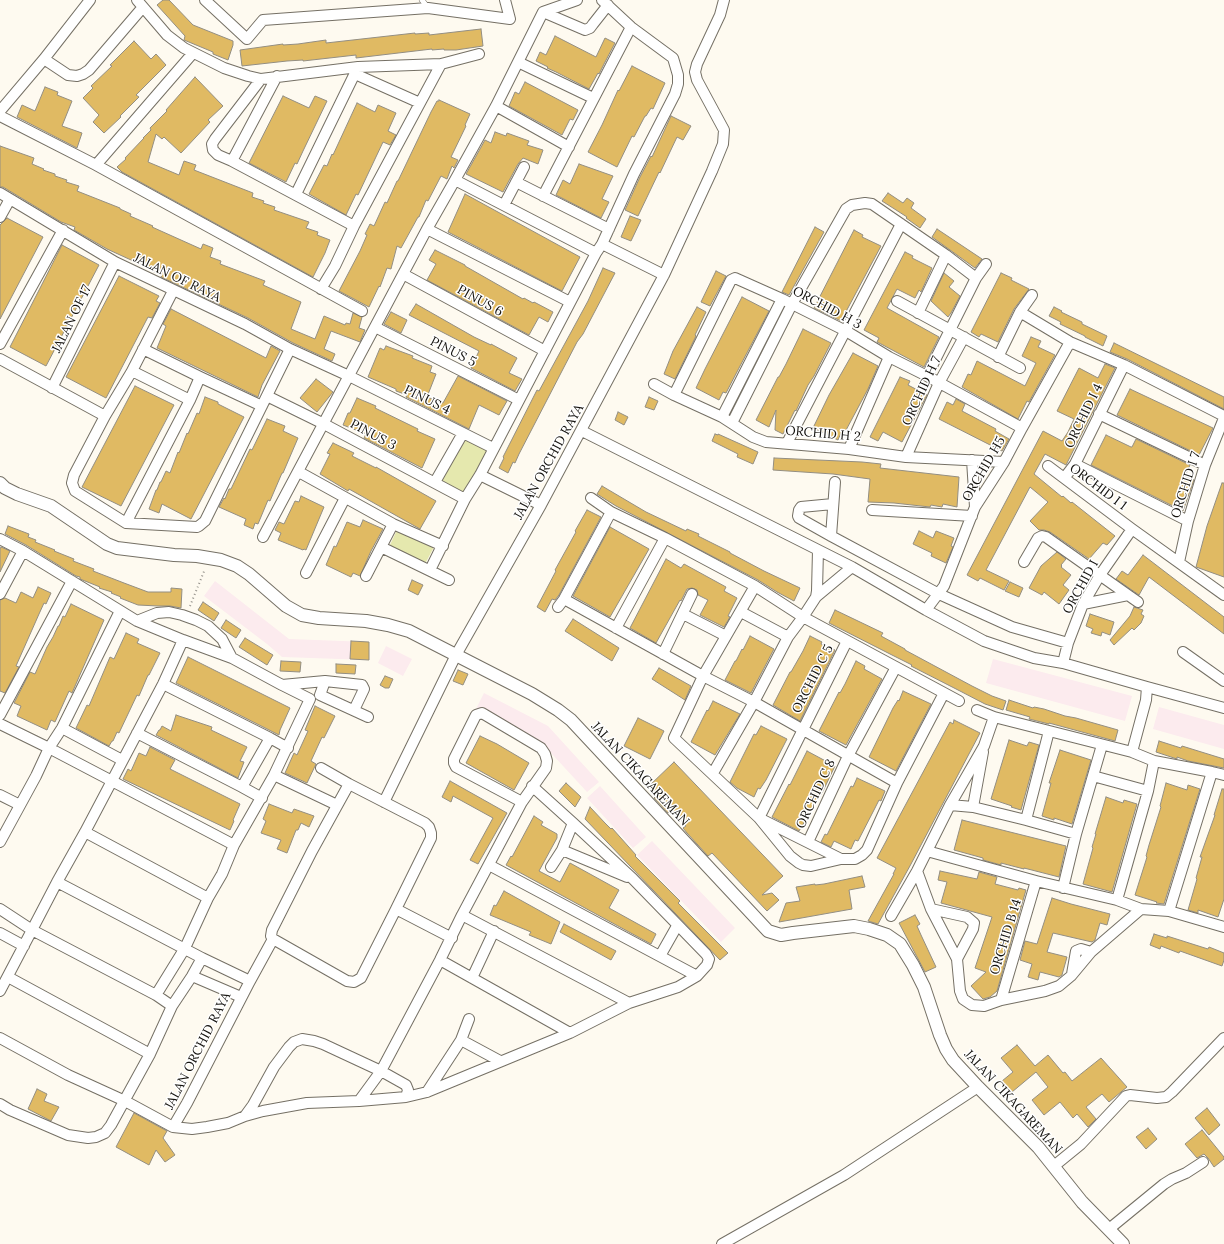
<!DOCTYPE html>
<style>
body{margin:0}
canvas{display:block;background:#fefaf0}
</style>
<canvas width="1224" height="1244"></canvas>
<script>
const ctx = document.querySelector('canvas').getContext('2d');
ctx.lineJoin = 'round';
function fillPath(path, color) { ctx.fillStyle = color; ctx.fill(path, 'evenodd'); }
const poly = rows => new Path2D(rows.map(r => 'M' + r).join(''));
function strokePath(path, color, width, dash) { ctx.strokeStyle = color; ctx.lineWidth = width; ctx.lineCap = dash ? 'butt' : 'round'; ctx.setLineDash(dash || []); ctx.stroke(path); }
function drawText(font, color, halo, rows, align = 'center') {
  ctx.font = font + ' Lora,serif'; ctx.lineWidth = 3; ctx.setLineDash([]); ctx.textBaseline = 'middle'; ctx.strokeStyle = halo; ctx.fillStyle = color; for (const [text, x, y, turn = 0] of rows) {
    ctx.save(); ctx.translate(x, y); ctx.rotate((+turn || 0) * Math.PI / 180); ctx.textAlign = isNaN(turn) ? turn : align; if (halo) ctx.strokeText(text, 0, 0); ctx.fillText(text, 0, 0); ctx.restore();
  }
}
fillPath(poly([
 [215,581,289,639,369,642,369,660,282,657,267,644,204,596],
 [386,646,412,659,403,676,378,663],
 [993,659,1132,696,1125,721,986,683],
 [484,693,548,726,599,782,587,792,540,741,476,709],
 [1159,707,1224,725,1224,749,1153,729],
 [600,786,646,837,633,848,587,798],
 [652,841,735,928,721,942,637,855]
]), '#fcebee');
fillPath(poly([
 [464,438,488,451,464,494,440,481],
 [397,530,434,547,425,564,389,547]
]), '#e5e8ae');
const building = poly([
 [163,0,169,0,193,25,233,41,233,45,228,60,213,54,213,52,184,40,185,36,157,5,163,0],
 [481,29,483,46,456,50,444,50,444,49,432,50,432,49,356,58,356,55,303,61,303,60,287,61,242,66,240,50,283,44,283,45,298,44,326,40,326,43,415,33,415,34,429,33,429,35,481,29],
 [555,36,596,57,605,38,615,43,604,64,599,74,598,73,589,89,556,72,547,68,548,67,536,61,540,52,546,55,555,36],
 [134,41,151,59,156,54,166,65,136,95,139,97,120,116,121,117,104,133,93,122,99,115,83,98,93,88,91,86,112,66,110,65,134,41],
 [632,66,665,83,653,109,651,108,646,116,645,116,634,137,632,136,617,167,588,152,602,125,618,90,619,91,632,66],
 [195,77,223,106,208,120,210,122,181,153,164,137,162,139,156,134,148,162,179,175,184,161,196,165,194,170,253,193,252,197,264,201,263,203,275,207,274,210,309,222,306,228,318,232,317,235,330,240,325,253,313,277,122,172,117,167,126,159,125,158,144,138,143,138,151,130,150,128,167,111,166,110,195,77],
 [525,82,578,110,573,120,570,119,562,135,509,106,515,92,519,94,525,82],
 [45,87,58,92,57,95,72,101,62,126,82,133,77,148,17,117,22,105,35,111,45,87],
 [283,96,309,108,315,96,327,101,303,151,297,164,295,163,286,182,249,163,283,96],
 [439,100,470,114,465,125,466,126,451,157,458,160,454,168,452,166,447,179,441,176,428,201,426,200,419,217,418,217,401,248,397,246,391,269,387,268,380,287,379,286,369,307,339,291,360,251,367,235,365,234,370,224,374,226,385,202,387,203,397,181,398,181,431,112,437,101,439,101,439,100],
 [357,103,375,112,378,105,396,113,388,131,396,135,390,145,383,142,358,195,356,194,346,215,309,194,324,165,327,166,332,154,333,155,357,103],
 [671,116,691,126,683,140,677,137,660,173,659,172,638,216,625,210,640,177,651,156,652,157,671,116],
 [495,132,506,136,507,133,529,141,527,145,543,150,538,164,523,158,518,164,503,192,466,174,485,140,491,143,495,132],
 [0,146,34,158,32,164,44,169,43,170,55,174,55,176,67,180,66,182,79,186,77,191,120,208,120,209,131,214,130,216,153,226,152,227,201,249,203,244,213,248,210,257,221,261,220,264,265,281,263,285,301,302,291,329,315,339,324,316,345,325,346,323,350,324,353,313,362,317,359,328,365,330,360,342,331,331,324,349,335,354,332,361,293,343,248,318,161,277,162,275,152,271,152,270,142,266,142,265,107,249,74,230,75,227,61,222,3,187,0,187,0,146],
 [579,164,613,176,602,199,609,202,601,218,556,195,563,180,570,184,579,164],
 [888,193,903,203,907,198,914,203,911,208,926,219,920,228,906,218,907,217,882,201,888,193],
 [465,194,580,257,562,291,448,232,465,194],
 [630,216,641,220,631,241,621,237,630,216],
 [7,218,43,237,0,319,0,225,7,218],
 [815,227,824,232,789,295,782,292,815,227],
 [937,229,982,259,975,268,932,237,937,229],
 [854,230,863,235,862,237,881,246,841,321,814,308,854,230],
 [62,245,99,265,46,366,10,347,62,245],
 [435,250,465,265,465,266,523,299,524,298,533,303,534,302,553,312,548,322,539,317,529,335,427,280,436,264,429,260,435,250],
 [905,252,913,256,912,258,932,268,921,292,919,290,915,298,897,289,887,308,939,337,924,367,881,344,877,342,879,338,864,330,905,252],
 [603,268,615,273,583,334,577,342,519,454,515,463,513,462,508,473,499,468,504,458,503,457,537,390,539,391,588,301,603,268],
 [716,271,726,276,710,306,701,302,716,271],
 [944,273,954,281,949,287,960,296,951,313,948,317,931,301,944,273],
 [1001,273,1012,278,1011,280,1029,289,1014,309,998,342,981,334,979,337,971,332,1001,273],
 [119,276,159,296,156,301,160,303,152,318,148,317,106,398,66,377,119,276],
 [742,297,769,311,739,368,726,393,723,392,719,400,696,388,705,369,742,297],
 [416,304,474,337,491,345,491,344,517,358,509,373,522,379,515,391,471,368,479,351,409,315,416,304],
 [697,307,706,312,695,335,696,336,675,379,664,374,673,351,697,307],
 [1054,307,1062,311,1061,312,1082,322,1082,324,1107,336,1103,346,1085,337,1085,336,1060,324,1061,322,1049,316,1054,307],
 [171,309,266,358,271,346,280,351,262,385,258,397,157,348,166,326,163,324,171,309],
 [391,312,407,320,401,333,384,324,391,312],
 [803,329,831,343,814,376,808,385,796,411,795,410,783,434,775,430,776,410,769,427,756,420,778,377,779,377,786,364,803,329],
 [1031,337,1041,341,1038,347,1055,355,1029,402,1027,401,1018,419,962,387,968,374,971,375,977,361,1025,386,1036,363,1022,356,1031,337],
 [1114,343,1224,397,1224,409,1127,359,1110,352,1114,343],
 [386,346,413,356,412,358,432,366,430,372,436,374,427,397,443,403,458,376,507,401,499,415,479,405,469,429,406,397,407,395,396,391,396,389,368,377,380,348,384,350,386,346],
 [853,353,878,366,868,389,845,432,842,431,838,440,813,428,829,395,853,353],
 [1105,364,1115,368,1066,465,1045,454,1034,474,1062,497,1063,496,1071,503,1072,502,1115,536,1107,545,1103,543,1089,559,1050,532,1044,530,1039,530,1030,521,1048,502,1030,487,986,570,1009,581,1004,590,980,578,978,581,967,575,1043,431,1062,441,1068,432,1074,419,1057,411,1079,368,1098,378,1105,364],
 [900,377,910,381,908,385,927,395,902,442,883,432,878,441,870,437,900,377],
 [316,379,333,392,317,412,300,398,316,379],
 [135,386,174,405,121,506,82,487,135,386],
 [1130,389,1213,428,1199,455,1117,415,1130,389],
 [205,397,218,402,218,404,244,417,191,519,162,504,159,513,149,509,156,490,157,490,160,482,161,482,166,471,170,473,178,452,179,453,187,433,188,434,197,413,199,414,205,397],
 [649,397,658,401,654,410,645,407,649,397],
 [357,398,376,406,375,408,418,429,417,431,435,439,422,468,364,438,366,434,343,425,348,413,350,413,357,398],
 [956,399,965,404,962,411,996,429,995,431,1009,439,1002,451,939,419,947,402,953,405,956,399],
 [618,412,628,417,624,425,615,420,618,412],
 [267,419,285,426,283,431,298,438,283,473,282,473,270,501,268,500,258,524,255,523,253,529,244,525,246,519,219,507,224,498,225,499,229,489,231,489,250,449,252,450,267,419],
 [715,434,718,435,718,434,758,452,753,464,737,457,738,454,712,441,715,434],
 [1106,435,1131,447,1132,447,1136,439,1190,465,1185,476,1194,480,1183,511,1091,465,1106,435],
 [333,443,354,453,352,456,376,468,376,467,436,501,420,529,349,489,348,491,320,474,330,454,327,453,333,443],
 [774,458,862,462,881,464,880,468,959,477,957,507,943,504,942,507,931,505,930,507,894,503,868,502,870,479,833,474,773,470,774,458],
 [1222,483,1224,483,1224,577,1196,567,1207,526,1222,483],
 [602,486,646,512,686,531,687,529,699,534,698,536,730,552,730,553,764,571,800,588,794,601,777,592,758,580,616,506,597,494,602,486],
 [301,496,324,507,306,550,304,549,303,550,278,540,281,533,275,530,279,522,284,524,295,501,299,502,301,496],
 [587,510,601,517,559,595,555,600,552,599,545,612,537,607,556,571,555,570,576,532,575,531,587,510],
 [363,520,383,529,371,551,360,576,353,573,351,577,326,565,334,546,336,547,347,522,360,527,363,520],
 [8,526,29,534,28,537,36,540,35,542,55,550,54,551,74,559,73,561,94,569,93,571,124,583,148,592,171,592,171,588,182,589,181,608,170,606,158,606,138,605,120,598,121,597,111,593,112,592,99,588,100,587,80,579,80,577,76,576,26,545,5,534,8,526],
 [610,527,649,549,610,617,573,596,610,527],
 [919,531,933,538,936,531,954,538,951,546,953,547,946,563,931,556,932,553,913,544,919,531],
 [1,547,10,551,0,572,0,549,1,547],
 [1057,552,1066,559,1061,565,1062,566,1061,567,1071,575,1063,585,1069,590,1059,604,1044,592,1042,595,1029,588,1041,566,1057,552],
 [1143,555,1224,617,1224,634,1149,577,1139,595,1116,579,1122,571,1128,575,1143,555],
 [666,559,681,568,684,564,726,587,724,591,737,598,728,616,730,617,724,627,700,615,708,600,698,595,697,590,692,588,687,589,681,601,680,600,656,643,630,628,666,559],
 [412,580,423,585,418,595,408,590,412,580],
 [1010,582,1023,588,1019,597,1005,591,1010,582],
 [38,587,51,593,46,604,44,603,39,614,16,666,19,667,5,693,0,691,0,600,5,598,16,603,21,592,33,598,38,587],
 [203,602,219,613,214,621,198,610,203,602],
 [71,604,104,620,72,693,69,691,55,722,51,720,47,730,17,716,21,706,14,703,30,672,35,674,47,647,53,637,58,626,59,626,63,616,65,617,71,604],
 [1134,607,1143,610,1141,614,1144,616,1141,623,1134,630,1132,628,1114,645,1110,640,1130,616,1134,607],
 [835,610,883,633,881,636,905,649,905,650,972,686,992,696,1006,701,1003,710,985,704,960,691,911,666,912,665,892,655,829,623,835,610],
 [1090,614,1114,622,1110,635,1102,632,1101,636,1091,633,1093,629,1086,626,1090,614],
 [573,619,619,648,612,661,565,631,573,619],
 [226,620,241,630,236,638,221,628,226,620],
 [126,633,139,639,137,643,160,653,149,675,148,675,139,696,137,695,119,733,117,732,113,741,112,741,109,746,76,728,87,705,89,706,110,657,114,659,126,633],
 [750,636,774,649,751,693,725,680,735,661,736,661,742,649,743,650,750,636],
 [810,636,822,642,821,644,835,650,800,721,773,705,790,672,791,672,803,651,810,636],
 [245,638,273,655,267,665,239,647,245,638],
 [351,641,369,642,369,660,350,659,351,641],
 [188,657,290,708,280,730,279,735,176,683,188,657],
 [281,661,301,662,300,672,280,671,281,661],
 [856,661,865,666,864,669,882,679,846,745,819,731,839,692,840,693,845,684,856,661],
 [336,664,356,665,355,674,336,673,336,664],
 [659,668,691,686,685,700,652,679,659,668],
 [458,670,468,674,463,685,453,681,458,670],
 [385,676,393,679,389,688,385,688,380,685,385,676],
 [903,691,931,704,896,771,869,757,893,708,898,700,899,701,903,691],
 [1009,700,1033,708,1034,707,1044,709,1065,716,1076,718,1118,730,1115,741,1049,723,1049,724,1029,719,1030,717,1006,710,1009,700],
 [713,701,740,714,715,755,691,742,707,710,708,711,713,701],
 [315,706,335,716,324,738,322,737,311,761,316,764,307,783,285,773,294,753,297,755,308,731,305,730,315,706],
 [176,715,212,727,211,730,247,747,240,761,244,762,238,778,156,735,159,730,160,730,162,726,171,731,176,715],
 [638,718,664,731,650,759,624,746,638,718],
 [954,720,980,733,911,864,878,924,868,921,894,874,893,874,896,868,877,858,950,722,953,724,954,720],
 [761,726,787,739,766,780,760,789,758,788,754,797,737,788,730,782,754,734,756,735,761,726],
 [480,736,497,744,529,763,514,790,466,763,480,736],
 [1009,740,1027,746,1029,742,1039,745,1021,810,1011,807,1012,806,991,799,1009,740],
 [1159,741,1181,748,1182,746,1224,759,1224,768,1188,761,1177,757,1177,759,1156,752,1159,741],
 [150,747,175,760,170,769,240,804,233,820,234,821,230,830,123,779,128,769,131,771,139,753,146,756,150,747],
 [1060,750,1091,760,1072,824,1054,818,1054,820,1042,816,1051,783,1049,783,1060,750],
 [807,751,835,766,823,791,799,831,772,817,789,784,790,785,807,751],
 [674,762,783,876,762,895,772,893,779,900,767,911,712,853,708,856,687,833,683,828,686,826,672,810,668,813,654,798,657,795,649,786,674,762],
 [857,778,885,791,881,801,879,800,875,808,858,841,855,840,851,849,834,841,831,847,821,842,825,834,827,835,851,786,853,787,857,778],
 [450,781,507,813,478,864,470,860,493,818,453,796,451,802,442,797,450,781],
 [566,783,581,797,575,807,559,791,566,783],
 [1166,783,1187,790,1188,785,1200,789,1164,904,1156,903,1157,902,1135,895,1147,857,1146,856,1149,845,1161,807,1160,806,1166,783],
 [1222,789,1224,789,1224,899,1218,917,1198,910,1198,913,1188,910,1197,879,1196,878,1202,857,1200,857,1215,815,1214,815,1222,789],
 [1106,797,1123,803,1124,800,1137,804,1112,892,1083,884,1093,848,1092,847,1096,834,1095,834,1106,797],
 [269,804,292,813,294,809,314,816,309,827,301,823,298,830,296,830,287,853,277,849,281,840,261,833,266,821,263,819,269,804],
 [590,807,605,823,611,829,612,828,636,855,635,856,680,901,678,903,728,953,720,960,585,819,590,807],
 [534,816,543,822,541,825,557,834,557,838,539,871,560,882,570,863,619,890,609,908,656,934,651,944,506,865,511,856,512,857,534,816],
 [962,820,1066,846,1059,877,1024,868,1024,869,1001,863,1001,865,983,860,983,858,954,850,962,820],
 [940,871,977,879,979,872,997,877,995,884,1018,890,1019,888,1026,890,997,991,990,997,983,999,971,986,986,972,975,968,992,917,941,903,947,882,938,880,940,871],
 [862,876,865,887,849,890,852,909,779,922,786,903,800,901,796,887,815,884,815,885,824,884,862,876],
 [504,891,560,922,551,944,529,935,531,932,490,915,494,905,496,906,504,891],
 [1052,898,1071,904,1110,914,1107,925,1100,923,1095,940,1092,942,1053,933,1047,952,1067,957,1062,975,1059,977,1040,972,1038,980,1028,977,1032,964,1020,960,1025,941,1037,944,1052,898],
 [915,915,920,924,917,926,921,935,936,967,925,972,899,923,915,915],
 [564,924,616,951,611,960,560,932,564,924],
 [1154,934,1167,938,1167,936,1208,949,1209,947,1224,953,1224,960,1222,966,1180,951,1179,953,1161,946,1160,949,1150,945,1154,934],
 [1017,1045,1035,1066,1048,1055,1063,1073,1065,1072,1072,1081,1101,1058,1127,1087,1109,1102,1102,1094,1086,1107,1096,1119,1088,1127,1077,1114,1073,1118,1060,1102,1044,1115,1032,1100,1048,1087,1036,1072,1012,1092,1002,1081,1013,1072,1001,1058,1017,1045],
 [37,1089,47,1094,44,1101,59,1107,51,1121,28,1109,37,1089],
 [1207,1108,1220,1125,1209,1135,1195,1118,1207,1108],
 [134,1113,167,1131,163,1138,175,1155,165,1162,156,1150,149,1165,116,1147,134,1113],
 [1148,1128,1157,1139,1146,1149,1136,1137,1148,1128],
 [1202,1130,1224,1157,1224,1159,1214,1167,1208,1158,1204,1154,1197,1158,1185,1144,1202,1130]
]);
fillPath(building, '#e0ba63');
strokePath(building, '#938e82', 1);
const service = poly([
 [422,0,428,8]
]);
const minor = poly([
 [137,0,167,35,184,48,224,68,248,76,261,79,358,67,441,64,479,54],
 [205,0,247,39,263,20,428,8,510,19,505,0],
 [543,12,585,30,590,28,593,24,608,5],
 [44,59,68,75,77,76,83,74,89,70,143,7],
 [518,62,593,98],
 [355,74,420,103],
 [261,79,215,139,212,144,213,150,218,155,232,161,354,226],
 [496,106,569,147],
 [0,111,44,59,90,0],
 [0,116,96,165,362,311],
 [232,161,277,76],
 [96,165,193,53],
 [455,180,596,253],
 [516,182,609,229],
 [0,193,115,262,245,324,290,349,349,376,493,448],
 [296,194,358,67],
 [543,196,631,27],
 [504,205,524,167],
 [0,217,10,199],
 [427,229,570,302],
 [602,244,664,275],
 [403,274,545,351],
 [321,289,335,266,354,226,441,64],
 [897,301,1020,368],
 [1020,312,1070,342,1124,365,1224,416],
 [918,313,946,255],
 [375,327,519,400],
 [0,344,63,230],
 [143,349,200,377,262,406],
 [998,357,1020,312,1032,295],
 [0,359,105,416,132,371,173,291],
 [132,371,190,400],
 [927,376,976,278,986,264],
 [654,384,674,395,722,417,753,437,766,442,849,449,906,457,1004,462],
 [52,388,115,262],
 [674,395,731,280,735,278,782,299,846,331,889,357,927,376,1022,428],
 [267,396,324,424,465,499],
 [1099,414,1205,465],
 [105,416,74,475,72,483,75,491,126,523,197,527,199,526,205,521,290,349],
 [722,417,782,299],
 [732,423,792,304,846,209,852,205,865,203,872,204,946,255,976,278],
 [582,431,852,567,926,610,984,641,1034,658,1063,663,1147,687,1224,708],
 [787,443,901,224],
 [849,449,889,357],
 [906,457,939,383,964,337],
 [972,460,975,507],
 [1075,464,1188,521],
 [1048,466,1132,529,1224,595],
 [299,472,393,524,443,546],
 [480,475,541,505],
 [1065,477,1075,464,1124,365],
 [435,482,463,433],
 [591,498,611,512,665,538,755,586,803,617,959,701],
 [833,504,801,507,799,510,798,516,799,518,831,536,939,594,1012,627,1068,643],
 [872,510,972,516],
 [126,523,190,400,200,377],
 [831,536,835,482],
 [263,537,427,229,455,180,496,106,543,12,577,0],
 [0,539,23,551,137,621,183,640,232,658,282,685,325,681,362,685,364,689,354,710],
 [381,547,449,580],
 [1024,562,1038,538,1042,536,1046,537,1128,595],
 [1179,562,1188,521,1205,465,1224,418],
 [430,570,465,499,480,475,596,253,602,244,634,174,675,94,678,84,678,75,673,58,631,27,602,0],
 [306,573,345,498],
 [366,576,393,524],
 [755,586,703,676,674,738,759,818,790,856,799,863,803,865,811,866,841,859,855,859,862,855,867,850,897,783,944,693],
 [0,594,23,551],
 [816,597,817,591,818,550],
 [564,599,703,676,754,702,897,783],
 [1083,604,1128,595,1138,602],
 [558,607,564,599,611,512],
 [926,610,944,586,975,507,1004,462,1022,428,1070,342],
 [741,612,788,637],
 [683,614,726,636],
 [137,621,157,613,169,612,182,615,196,620,208,626,222,639,232,658],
 [616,628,665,538],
 [1183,652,1224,681],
 [663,654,692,594],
 [1063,663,1068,643,1083,604,1100,575,1132,529],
 [325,681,320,695,368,717],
 [163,684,270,738],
 [977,710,994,717,1132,752,1154,761,1212,772,1224,775],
 [0,715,72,581],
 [0,724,49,748,234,845],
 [62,728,122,760],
 [137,733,242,787],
 [1132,752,1146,700,1147,687],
 [321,768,349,784,425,823,429,827,431,833,431,838,396,909,452,938],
 [713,773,754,702,788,637,803,617,816,597,852,567],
 [274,775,310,699,282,685],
 [1093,776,1148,791],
 [349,784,312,851,272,930,271,936,273,939,347,981,354,982,361,978,396,909],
 [0,795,20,805],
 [262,798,242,787,270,738,288,748],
 [384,802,456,655,541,505,664,275,712,171,723,144,724,130,697,80,695,72,697,64,720,15,724,0],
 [950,805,973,807,1026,820,1076,834],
 [973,807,983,752],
 [1026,820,1049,731],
 [85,832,208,898,222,874,234,845,274,775,337,805],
 [0,842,36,776,49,748,62,728,120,611],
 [808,842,848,756,896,667],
 [562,850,627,877],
 [927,851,1036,881,1117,900,1141,909,1169,911,1224,927],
 [841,859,759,818,847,641],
 [489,865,697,976],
 [551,867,562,850,573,823],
 [917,871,931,909,957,959,960,991,963,999,972,1005,984,1006,1001,1000,1045,991,1059,986,1071,976,1091,952,1141,909],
 [57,882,85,832,163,684,183,640],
 [1063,888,1076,834,1102,745],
 [1117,900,1148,791,1154,761],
 [0,909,32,930,57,882,202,958],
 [931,909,967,917,974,923,973,929,957,959],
 [1169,911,1212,772],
 [462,915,629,1003],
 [891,916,917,871,950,805,984,746,994,717],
 [0,933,24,946],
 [660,956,677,926],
 [440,960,570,1033],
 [1072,974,1076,951,1081,949,1091,952],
 [192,976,241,997],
 [8,977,150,1054],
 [472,978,494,931],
 [0,991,32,930,156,995,172,1006,150,1054,111,1125,105,1133,96,1137,88,1138,68,1135,10,1110,0,1104],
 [156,995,185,948,208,898],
 [1001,1000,1036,881],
 [172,1006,192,976,202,958,250,981,273,939],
 [0,1038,68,1075,125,1101,173,1127,187,1103,250,981],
 [461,1040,500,1061],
 [427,1092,461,1040,469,1019],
 [359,1101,381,1071,440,960,462,915,522,802,546,768,547,761,545,754,541,748,482,713,476,715,454,759,454,763,456,767,522,802],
 [245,1116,263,1111,307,1103,359,1101,406,1097,427,1092,570,1033,629,1003,678,987,697,976,707,965,709,959,706,954,633,879,573,823,532,786],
 [173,1127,192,1129,207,1127,228,1123,245,1116,253,1105,274,1067,289,1047,294,1042,302,1039,314,1041,323,1044,381,1071,406,1085,408,1090,406,1097],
 [1054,1166,1081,1144,1126,1096,1130,1095,1157,1098,1166,1097,1172,1092,1224,1038],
 [1109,1229,1164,1184,1172,1179,1186,1173,1203,1162],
 [722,1244,844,1175,978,1087]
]);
const tertiary = poly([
 [0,483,5,488,17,494,51,506,107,544,117,548,174,555,197,556,221,560,237,566,249,574,286,606,302,615,319,618,366,621,388,625,409,631,532,694,558,710,571,720,768,931,781,935,793,933,854,926,869,929,887,935,900,944,913,965,924,987,940,1035,946,1049,953,1060,978,1087,1038,1147,1082,1202,1123,1244]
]);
strokePath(service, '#757065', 6);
strokePath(minor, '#757065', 12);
strokePath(tertiary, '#757065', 14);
strokePath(poly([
 [190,606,205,569]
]), '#97948d', 2, [1, 3]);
strokePath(service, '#fff', 5);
strokePath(minor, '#fff', 10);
strokePath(tertiary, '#fff', 12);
drawText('13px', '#14120e', '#fff', [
 ["JALAN OF RAYA",177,278,26],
 ["PINUS 6",480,301,29],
 ["ORCHID H 3",827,308,28],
 ["JALAN OF 17",72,319,-64],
 ["PINUS 5",453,352,27],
 ["ORCHID H 7",922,391,-65],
 ["PINUS 4",427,400,26],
 ["ORCHID I 4",1084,416,-64],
 ["ORCHID H 2",823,434,5],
 ["PINUS 3",373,435,28],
 ["JALAN ORCHID RAYA",549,462,-61],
 ["ORCHID H5",984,469,-60],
 ["ORCHID I 7",1186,485,-72],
 ["ORCHID I 1",1098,487,37],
 ["ORCHID I",1081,587,-61],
 ["ORCHID C 5",813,679,-63],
 ["JALAN CIKAGAREMAN",640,774,47],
 ["ORCHID C 8",816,794,-65],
 ["ORCHID B 14",1006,937,-73],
 ["JALAN ORCHID RAYA",198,1051,-63],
 ["JALAN CIKAGAREMAN",1013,1102,47]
]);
</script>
